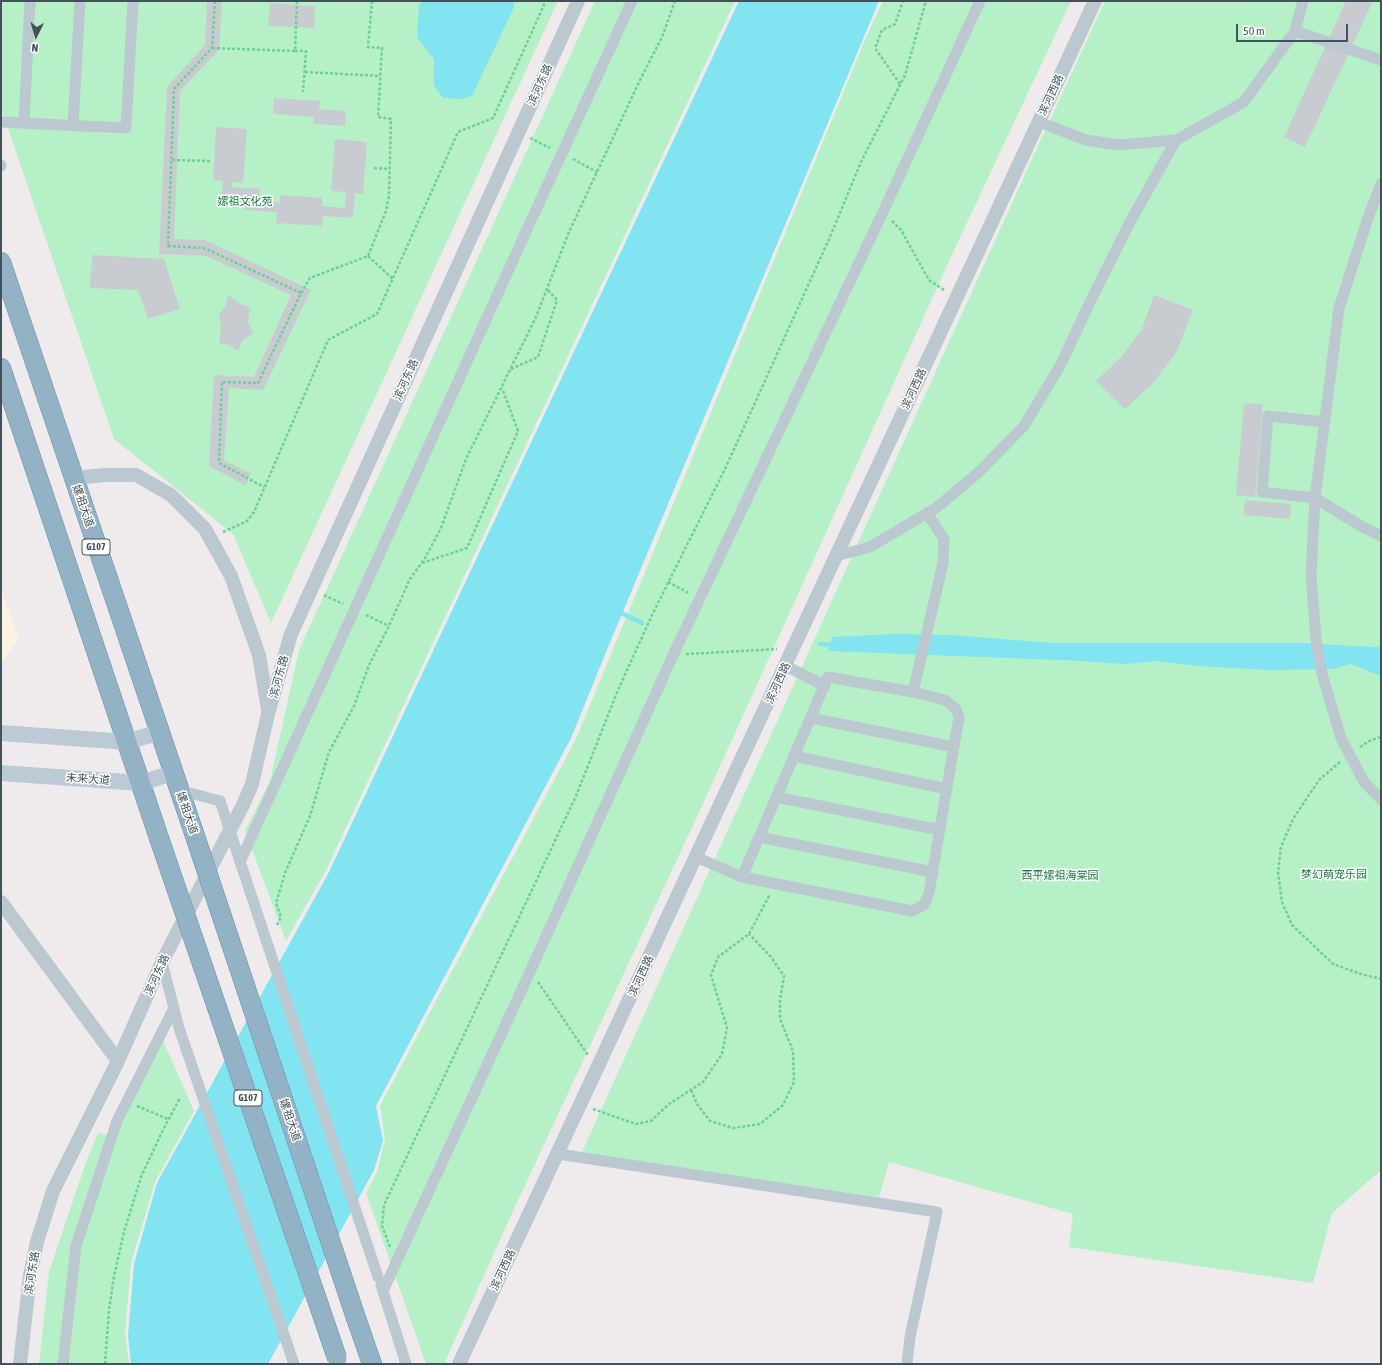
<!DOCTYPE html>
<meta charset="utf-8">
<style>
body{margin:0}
#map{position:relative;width:1382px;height:1365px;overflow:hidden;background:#efebec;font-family:"Asap Condensed",sans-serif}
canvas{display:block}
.frame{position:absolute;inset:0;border:2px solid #43525a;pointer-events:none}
.north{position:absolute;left:16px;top:16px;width:40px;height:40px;-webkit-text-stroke:3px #fff;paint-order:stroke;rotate:185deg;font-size:11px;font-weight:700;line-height:16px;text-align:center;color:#43525a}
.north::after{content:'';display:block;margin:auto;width:14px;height:18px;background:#43525a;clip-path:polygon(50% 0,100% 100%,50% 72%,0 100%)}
.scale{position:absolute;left:1236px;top:24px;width:112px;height:18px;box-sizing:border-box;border:2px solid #43525a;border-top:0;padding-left:5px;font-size:12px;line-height:14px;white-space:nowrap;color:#43525a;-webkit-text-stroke:3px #fff;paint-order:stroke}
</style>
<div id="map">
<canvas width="1382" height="1365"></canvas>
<div class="frame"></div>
<div class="north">N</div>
<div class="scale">50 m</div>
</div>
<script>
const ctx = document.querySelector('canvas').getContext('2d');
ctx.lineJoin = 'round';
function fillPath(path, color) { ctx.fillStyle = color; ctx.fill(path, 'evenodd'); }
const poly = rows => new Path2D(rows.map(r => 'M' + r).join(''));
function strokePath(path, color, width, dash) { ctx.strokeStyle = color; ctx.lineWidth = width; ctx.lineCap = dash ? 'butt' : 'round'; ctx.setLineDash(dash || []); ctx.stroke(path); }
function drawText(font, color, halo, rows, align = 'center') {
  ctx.font = font + ' "Asap Condensed","Noto Sans SC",sans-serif'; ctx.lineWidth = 3; ctx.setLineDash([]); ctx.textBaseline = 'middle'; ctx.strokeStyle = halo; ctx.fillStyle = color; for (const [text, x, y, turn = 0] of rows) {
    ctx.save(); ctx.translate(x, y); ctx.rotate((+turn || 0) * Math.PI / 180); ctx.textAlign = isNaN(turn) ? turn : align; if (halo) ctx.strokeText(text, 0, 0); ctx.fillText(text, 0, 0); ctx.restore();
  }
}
fillPath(poly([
 [1,589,19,639,1,663]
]), '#fcf2e2');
fillPath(poly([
 [1,1,558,1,271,623,233,534,114,439,1,108],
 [595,1,735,1,326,870,286,941,245,831,270,781,299,650],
 [883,1,1071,1,950,259,702,806,513,1211,444,1364,426,1364,366,1193,377,1172,385,1139,380,1106,576,739,867,35],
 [1105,1,1381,1,1381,1170,1332,1213,1313,1283,1069,1247,1073,1214,889,1162,879,1197,581,1154,1032,159],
 [162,1038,194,1111,155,1182,131,1263,125,1333,129,1364,39,1364,49,1272,86,1162,98,1133,115,1136]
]), '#b6f0c7');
fillPath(poly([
 [423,1,514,1,514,7,472,96,460,99,443,98,434,85,434,59,417,38,419,5],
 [739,1,879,1,611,640,571,738,376,1106,383,1141,374,1170,268,1364,131,1364,128,1335,134,1264,157,1183,328,874],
 [897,634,951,635,1053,643,1304,643,1370,647,1381,646,1381,676,1351,664,1333,669,1269,670,1197,666,1157,661,1125,664,1082,661,828,651,832,637]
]), '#81e4f0');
strokePath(poly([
 [617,611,642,623],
 [820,644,835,645]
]), '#81e4f0', 4.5);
fillPath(poly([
 [207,1,222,1,219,50,180,91,174,239,205,240,311,290,263,390,229,388,224,460,251,474,245,485,209,466,214,375,254,377,291,295,206,256,159,254,167,87,205,45],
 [1346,1,1373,1,1305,147,1284,137],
 [270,3,315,6,314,28,268,26],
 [274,98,320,101,319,109,346,111,345,126,313,124,314,117,273,114],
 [216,127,247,129,243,183,232,182,232,187,260,189,259,201,280,203,280,195,322,198,322,206,345,208,346,192,331,191,335,139,367,142,363,194,355,193,353,218,323,216,322,226,276,223,277,212,245,210,246,201,221,200,223,181,213,180],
 [92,255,164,259,180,309,148,319,138,290,90,288],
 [228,295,240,304,250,307,248,322,253,334,243,340,238,351,229,345,219,343,221,327,219,314,226,306],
 [1154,295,1193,310,1177,351,1154,382,1125,409,1096,381,1121,357,1142,329],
 [1244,403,1263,404,1255,497,1236,495],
 [1245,500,1291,504,1290,519,1243,515]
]), '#c8ccd1');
const trunk = poly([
 [1,262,193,830],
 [1,368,159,838],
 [356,1318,372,1364]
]);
strokePath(trunk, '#6b90aa', 20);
strokePath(poly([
 [215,1,212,48,174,89,168,246,204,248,301,293,258,383,222,382,219,463,264,487],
 [212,48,295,51,297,1],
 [295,51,306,51,303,92],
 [305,72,380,76],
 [900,84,875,48,882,30,895,24,903,1],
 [530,138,550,148],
 [573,159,597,172],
 [172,160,210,161],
 [374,168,390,169],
 [892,221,901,230,929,280,944,290],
 [368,256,393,279],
 [301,293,310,278,368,256,386,211,389,196,391,119,378,117,382,48,368,47,372,1],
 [511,369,538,357,557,300,547,289],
 [223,532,247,521,254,512,328,340,377,314,458,132,493,118,544,5,543,1],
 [422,563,467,548,518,431,502,388],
 [668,582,689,593],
 [324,595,343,604],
 [366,615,389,626],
 [686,654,777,649],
 [1360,747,1371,740,1381,737],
 [1340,762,1319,780,1293,819,1281,847,1278,872,1282,902,1292,925,1333,964,1361,974,1381,979],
 [277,925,281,917,276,903,285,873,310,816,329,752,354,706,369,665,389,626,410,579,425,558,441,528,466,459,536,317,569,232,640,80,662,37,675,1],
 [538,982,588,1055],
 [691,1090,697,1104,710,1121,733,1128,760,1124,783,1105,794,1082,793,1051,780,1019,780,1000,784,976,771,957,749,934],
 [137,1106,168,1119],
 [593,1109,636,1124,651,1121,669,1104,703,1082,722,1054,727,1028,711,975,718,957,749,934,770,894],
 [390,1247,382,1226,384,1205,576,796,618,690,653,613,725,469,830,237,861,162,905,75,926,1],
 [105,1364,109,1310,114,1276,124,1232,141,1177,162,1132,180,1098]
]), '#6dd095', 2.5, [3, 2]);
strokePath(poly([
 [1295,31,1381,60],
 [1,122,126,128,133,1],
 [1039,122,1086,140,1119,145,1176,140,1244,102,1295,31,1303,1],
 [24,123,30,1],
 [73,126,80,1],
 [1,165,1,166],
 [1381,184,1368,218,1339,308,1315,498,1311,575,1316,639,1322,674,1341,738,1364,782,1381,799],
 [1325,422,1268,416,1262,492,1315,498,1361,526,1381,536],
 [836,556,870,547,936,508,978,473,1024,426,1061,364,1091,300,1130,222,1176,140],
 [786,666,825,686],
 [913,692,945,700,956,709,959,717,929,893,924,905,912,911,742,877,828,677,913,692,943,563,944,539,927,513],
 [811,718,954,747],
 [794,756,947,789],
 [179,790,220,801],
 [776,797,940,830],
 [759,837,933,872],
 [696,857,742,877],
 [240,862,524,236,632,1],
 [162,962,179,1028,294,1364],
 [558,1154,937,1212,910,1337,907,1364],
 [381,1285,406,1364],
 [383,1291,529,974,675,651,883,212,980,1],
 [63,1364,76,1246,117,1121,174,1008]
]), '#bbc8cf', 11);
strokePath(poly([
 [73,478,105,475,136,475,171,495,205,529,231,576,259,655,268,710],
 [1,902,118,1061],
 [20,1364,30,1275,37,1242,53,1191,118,1061,162,962,243,805,252,784,268,714,291,634,578,1],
 [459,1364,1095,1]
]), '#bbc8cf', 14);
strokePath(poly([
 [1,733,127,742,160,732],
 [1,773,140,783,173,773]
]), '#bbcad4', 16);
strokePath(trunk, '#94b2c6', 19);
const trunkBridge = poly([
 [193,830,356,1318],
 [159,838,337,1358]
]);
strokePath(trunkBridge, '#6b90aa', 20, []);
strokePath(poly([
 [220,801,378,1277]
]), '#bbc8cf', 11);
strokePath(trunkBridge, '#94b2c6', 19);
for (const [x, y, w] of [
 [96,547,28],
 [248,1098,28]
]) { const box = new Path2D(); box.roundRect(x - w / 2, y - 8, w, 16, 3); ctx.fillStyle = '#fff'; ctx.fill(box); strokePath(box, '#43525a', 1); }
drawText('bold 10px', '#43525a', null, [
 ["G107",96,547],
 ["G107",248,1098]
]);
drawText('11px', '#43525a', '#fff', [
 ["滨河东路",540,85,-66],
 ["滨河西路",1051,95,-65],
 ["滨河东路",406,380,-66],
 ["滨河西路",914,389,-65],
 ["嫘祖大道",83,506,71],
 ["滨河东路",279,677,-75],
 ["滨河西路",778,683,-65],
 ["未来大道",88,779,4],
 ["嫘祖大道",187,813,71],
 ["滨河东路",157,975,-65],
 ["滨河西路",641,976,-65],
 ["嫘祖大道",290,1120,71],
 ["滨河西路",503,1270,-65],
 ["滨河东路",32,1273,-81]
]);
drawText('11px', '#117e3c', '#fff', [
 ["嫘祖文化苑",245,202],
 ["梦幻萌宠乐园",1334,875],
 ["西平嫘祖海棠园",1060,876]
]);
</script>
